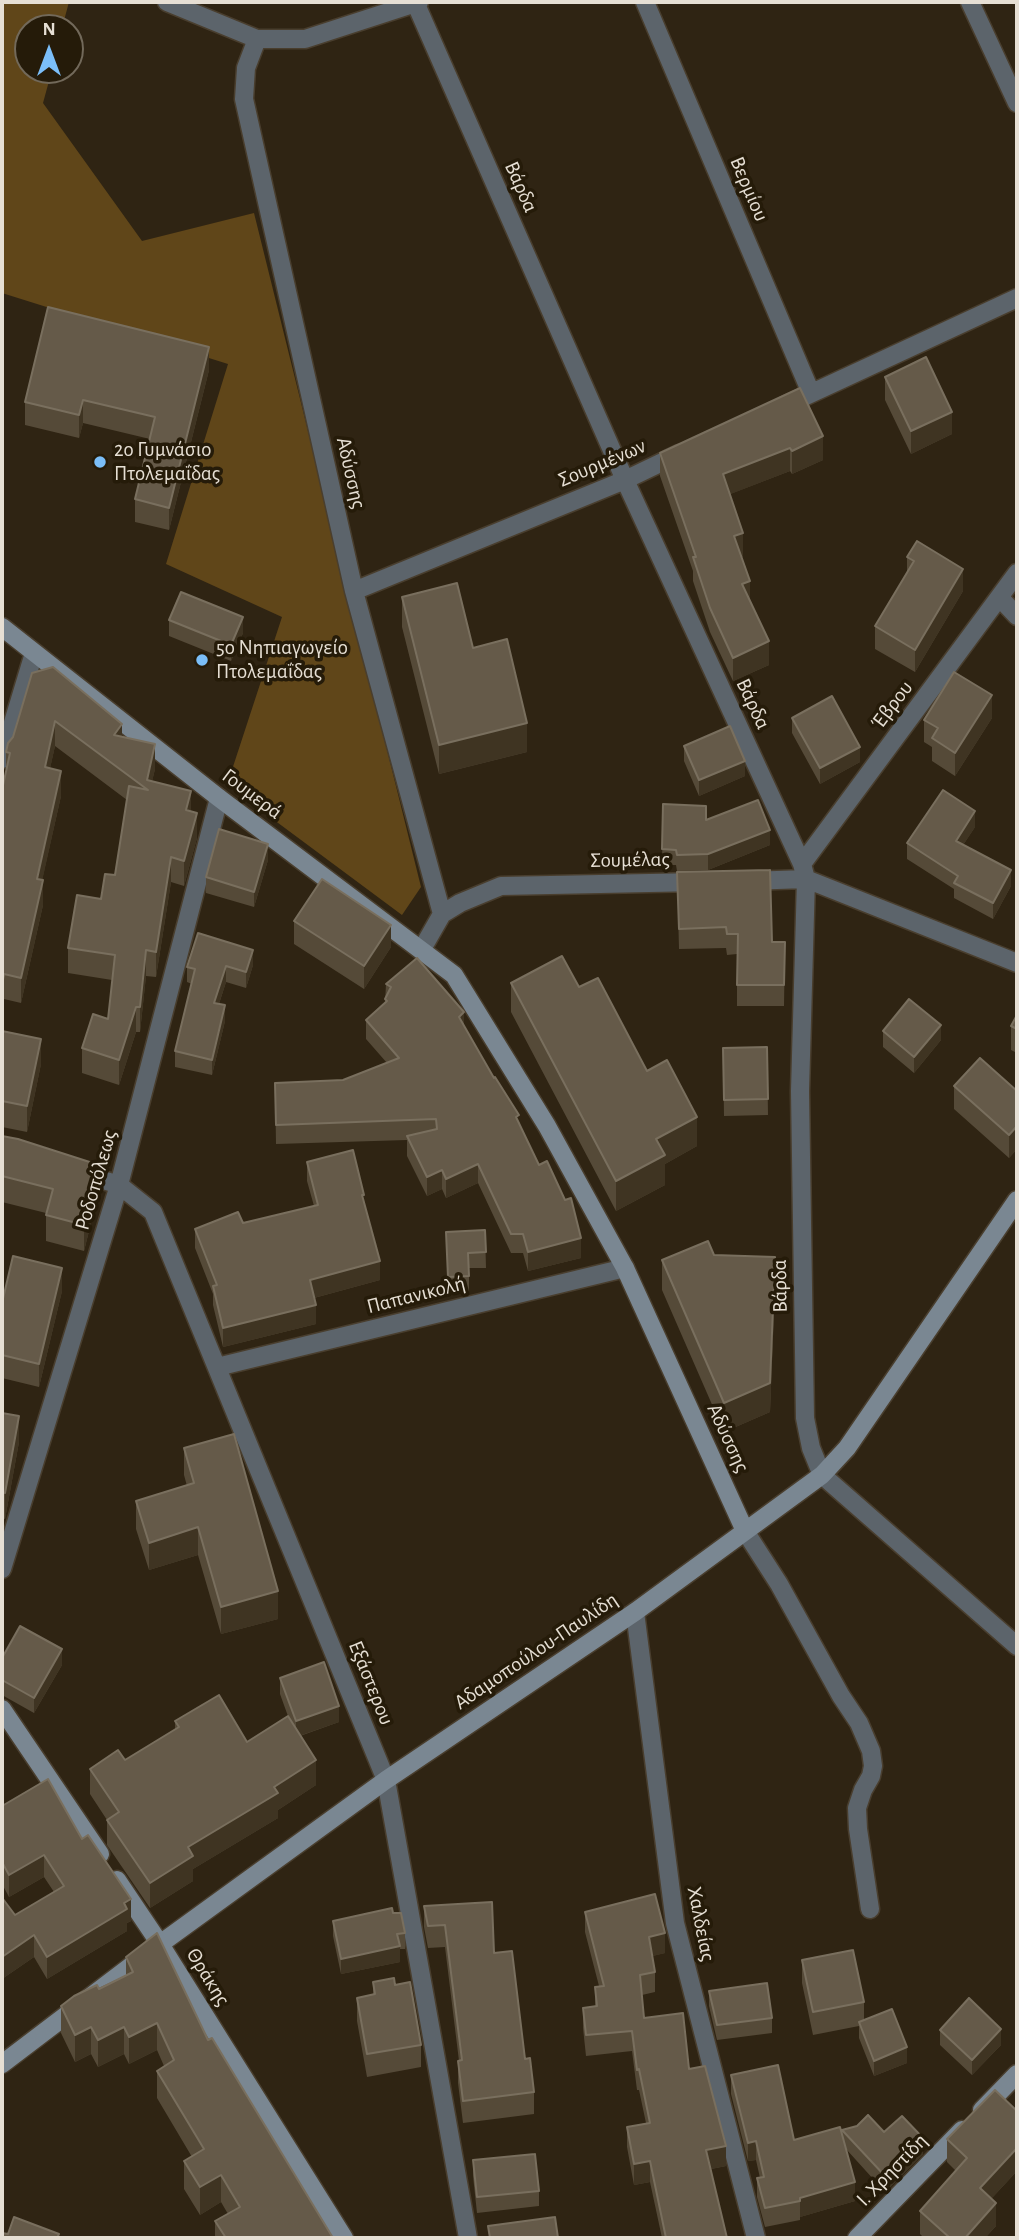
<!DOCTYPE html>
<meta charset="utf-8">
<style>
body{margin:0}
#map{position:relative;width:1019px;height:2240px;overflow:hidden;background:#2f2413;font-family:"Alegreya Sans",sans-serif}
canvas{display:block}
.frame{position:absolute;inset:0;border:4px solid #e6dfd4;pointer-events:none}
.north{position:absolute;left:14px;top:14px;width:70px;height:70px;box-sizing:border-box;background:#251b09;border:2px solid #72695a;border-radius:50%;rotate:0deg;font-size:19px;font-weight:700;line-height:28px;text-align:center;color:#e6dfd4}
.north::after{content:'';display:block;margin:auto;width:24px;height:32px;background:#7bbef8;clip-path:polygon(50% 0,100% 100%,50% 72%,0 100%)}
</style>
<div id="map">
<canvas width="1019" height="2240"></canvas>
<div class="frame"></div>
<div class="north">N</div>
</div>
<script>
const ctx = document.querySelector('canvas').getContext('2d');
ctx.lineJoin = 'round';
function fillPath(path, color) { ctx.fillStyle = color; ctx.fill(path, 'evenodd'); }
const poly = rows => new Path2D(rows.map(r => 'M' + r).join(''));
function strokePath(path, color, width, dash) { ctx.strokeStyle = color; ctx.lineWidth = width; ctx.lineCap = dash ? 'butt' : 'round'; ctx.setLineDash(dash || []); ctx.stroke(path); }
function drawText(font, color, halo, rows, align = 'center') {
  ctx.font = font + ' "Alegreya Sans",sans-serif'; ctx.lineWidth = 7; ctx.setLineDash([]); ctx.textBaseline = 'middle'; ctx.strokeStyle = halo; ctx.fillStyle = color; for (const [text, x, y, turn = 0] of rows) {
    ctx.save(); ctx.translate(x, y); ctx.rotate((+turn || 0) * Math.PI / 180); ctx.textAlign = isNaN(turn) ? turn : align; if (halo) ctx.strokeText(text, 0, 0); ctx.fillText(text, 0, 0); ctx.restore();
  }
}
fillPath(poly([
 [2,2,69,2,62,28,28,28,28,70,52,70,43,103,142,241,254,213,421,887,402,915,227,785,282,617,166,564,228,364,2,293]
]), '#604619');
const street = poly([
 [167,2,257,39,305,39,419,2],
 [415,2,625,480,802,864,806,879,800,1091,805,1418,811,1448,822,1475,1017,1646],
 [645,2,811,393],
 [970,2,1017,103],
 [257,39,246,68,244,99,354,591,442,914],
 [784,406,1017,298],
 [354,591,625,480,679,454],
 [1000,598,1017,616],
 [2,759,34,653],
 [802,864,1017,573],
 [748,881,806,879,1017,963],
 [422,949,442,914,460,903,501,886,699,882],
 [78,1172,119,1185,153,1212,386,1780,468,2238],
 [217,1367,625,1268],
 [745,1531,779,1584,841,1696,859,1723,871,1751,873,1766,871,1776,863,1790,857,1808,858,1829,870,1909],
 [2,1569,119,1185,219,798],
 [635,1612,675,1923,756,2238]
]);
const secondary = poly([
 [2,627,219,798,454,975,547,1126,625,1268,745,1531],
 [2,1709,100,1854],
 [117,1880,160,1944,344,2238],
 [2,2064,160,1944,386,1780,635,1612,822,1475,847,1448,1017,1200],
 [982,2110,1017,2074],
 [857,2238,962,2130]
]);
strokePath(street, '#493e2e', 21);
strokePath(secondary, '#493e2e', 21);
strokePath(street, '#5c646b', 18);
strokePath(secondary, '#7a8792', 18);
fillPath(poly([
 [209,370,169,530,135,522,135,499,150,439,83,423,79,438,25,425,25,402],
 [885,377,952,434,911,454,885,400],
 [800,388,823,460,792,474,790,471,730,494,743,556,742,557,750,601,769,665,733,681,710,632,693,581,693,571,660,476,660,453],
 [907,557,963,591,915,672,875,649,875,626,907,573],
 [402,597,473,648,527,752,439,774,402,627],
 [169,620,243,633,231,661,169,636],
 [32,673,122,736,155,769,152,781,191,811,197,838,184,886,171,882,156,977,146,976,140,1032,136,1032,119,1085,82,1073,82,1048,108,1019,112,980,68,973,68,948,101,899,115,875,127,800,55,746,50,768,61,796,42,880,43,905,21,1003,4,999,2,1011,2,790,6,770,6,752,13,737],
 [792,718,860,762,820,784,792,733],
 [992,718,955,776,932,761,932,747,924,742,924,720],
 [684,746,745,776,699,796,684,761],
 [663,804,706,820,770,845,708,870,677,871,676,865,662,865],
 [975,827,963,845,1011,886,993,919,954,898,954,889,907,859,907,843],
 [268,860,254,907,206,893,206,877],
 [677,872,772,942,785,942,784,1006,737,1006,737,954,727,955,726,948,679,949],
 [294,921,391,947,364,989,294,944],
 [253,965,246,988,226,982,219,1004,225,1021,212,1075,175,1067,175,1051,192,984,187,982,187,967],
 [511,983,579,987,647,1071,697,1146,665,1164,665,1185,616,1211,511,1012],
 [386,984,464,1026,519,1124,581,1258,528,1271,523,1253,511,1253,478,1183,446,1198,442,1189,427,1196,407,1156,407,1140,276,1144,275,1083,343,1080,387,1063,366,1039,366,1020,385,1003],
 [1017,1015,1017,1053,1011,1050,1011,1026],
 [2,1031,41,1064,27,1132,2,1127],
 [883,1031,941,1040,914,1073,883,1047],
 [767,1047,768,1115,724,1116,723,1048],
 [954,1086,1017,1091,1017,1149,1009,1158,954,1109],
 [2,1136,99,1191,84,1251,46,1241,46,1213,2,1202],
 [307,1162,364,1203,380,1280,314,1298,316,1324,223,1347,213,1305,213,1294,195,1248,195,1229,243,1223,314,1206,307,1181],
 [485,1230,486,1268,469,1268,469,1292,448,1292,446,1232],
 [714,1255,775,1287,770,1412,724,1432,662,1290,662,1260],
 [62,1291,39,1387,2,1378,2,1303],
 [2,1413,19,1442,5,1519,2,1518],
 [184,1448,278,1619,221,1634,198,1555,149,1570,136,1529,136,1501,187,1486,184,1475],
 [2,1658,62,1665,34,1713,2,1695],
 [280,1678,339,1722,300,1736,316,1785,278,1810,278,1818,193,1869,193,1881,150,1908,107,1845,107,1820,90,1794,90,1769,125,1760,175,1730,175,1721,247,1742,289,1719,280,1694],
 [2,1806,131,1921,127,1923,127,1931,47,1979,34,1957,2,1979,2,1900,15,1915,54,1892,44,1877,9,1897,2,1884],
 [424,1906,494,1953,525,2059,534,2092,534,2114,463,2123,458,2083,458,2061,459,2061,445,1947,428,1948,424,1927],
 [585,1912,665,1953,652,1956,655,1972,655,1992,642,1995,644,2018,689,2069,726,2166,711,2169,727,2238,662,2238,650,2182,634,2185,627,2147,627,2127,646,2123,639,2090,637,2090,632,2051,586,2056,583,2028,583,2008,595,2006,595,1987,599,1986,585,1932],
 [393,1913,405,1933,405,1949,400,1949,400,1962,341,1974,333,1936,333,1921],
 [126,1957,208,2040,333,2238,215,2238,215,2221,228,2214,221,2202,200,2215,184,2189,184,2161,192,2157,157,2098,157,2071,164,2066,157,2050,129,2064,124,2054,98,2067,91,2054,75,2062,61,2033,61,2006,126,1975],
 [802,1960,864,2002,864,2020,907,2063,874,2076,859,2038,859,2026,813,2035,802,1983],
 [373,1982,395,1985,421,2045,421,2067,367,2077,357,2021,357,1998,373,1995],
 [709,1991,772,2018,772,2033,717,2040,709,2006],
 [940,2030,1001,2045,972,2075,940,2045],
 [731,2075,794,2140,842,2137,842,2130,884,2132,923,2154,885,2192,846,2149,855,2201,800,2217,800,2220,765,2227,757,2197,757,2178,760,2178,756,2160,748,2161,731,2094],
 [1017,2111,1017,2171,991,2199,996,2226,985,2238,924,2238,920,2234,920,2211,956,2171,947,2162,947,2139],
 [473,2160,539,2191,539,2206,477,2213,473,2176]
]), '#554a38');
fillPath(poly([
 [209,347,209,370,169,530,169,508],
 [83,400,83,423,79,438,79,415],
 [952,412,952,434,911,454,911,431],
 [823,436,823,460,792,474,792,451],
 [790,448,790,471,723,497,723,474],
 [743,533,743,556,734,559,734,536],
 [963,569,963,591,915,672,915,650],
 [750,581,750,605,742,584],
 [243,617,243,633,231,661,231,645],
 [769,641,769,665,733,681,733,658],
 [992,695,992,718,955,776,955,753],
 [55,721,55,746,45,792,45,767],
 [527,723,527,752,439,774,439,745],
 [122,724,122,749,114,735],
 [155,744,155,769,148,799,147,780],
 [860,747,860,762,820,784,820,768],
 [745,761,745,776,699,796,699,780],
 [61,771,61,796,37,904,37,879],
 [191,791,191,816,186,810],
 [975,811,975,827,956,856,956,841],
 [197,813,197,838,184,886,184,861],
 [770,830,770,845,708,870,708,854],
 [268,844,268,860,254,907,254,892],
 [171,857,171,882,156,977,156,952],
 [1011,870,1011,886,993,919,993,903],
 [43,880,43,905,21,1003,21,978],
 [391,925,391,947,364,989,364,966],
 [146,950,146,976,140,1032,140,1007],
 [253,950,253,965,246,988,246,972],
 [226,966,226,982,214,1019,214,1003],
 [4,974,4,999,2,1011,2,985],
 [225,1005,225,1021,212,1075,212,1060],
 [136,1007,136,1032,119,1085,119,1060],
 [464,1012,464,1032,459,1017],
 [941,1025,941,1040,914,1073,914,1057],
 [41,1039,41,1064,27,1132,27,1106],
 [697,1117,697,1146,665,1164,665,1185,616,1211,616,1181,656,1139],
 [1017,1126,1017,1149,1009,1158,1009,1135],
 [478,1164,478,1183,446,1198,446,1179],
 [99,1165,99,1191,84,1251,84,1225],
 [442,1170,442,1189,427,1196,427,1177],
 [581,1238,581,1258,528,1271,528,1252],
 [775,1257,775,1287,770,1412,724,1432,724,1403],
 [380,1261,380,1280,310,1299,310,1280],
 [62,1268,62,1291,39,1387,39,1364],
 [316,1305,316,1324,223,1347,223,1328],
 [19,1416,19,1442,5,1519,5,1493],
 [198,1527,198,1555,149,1570,149,1543],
 [278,1591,278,1619,221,1634,221,1607],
 [62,1649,62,1665,34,1713,34,1698],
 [339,1706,339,1722,296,1737,296,1721],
 [316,1760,316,1785,278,1810,278,1818,193,1869,193,1881,150,1908,150,1883,188,1847,274,1787],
 [44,1855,44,1877,9,1897,9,1875],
 [131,1899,131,1921,127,1923,127,1931,47,1979,47,1957],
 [665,1933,665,1953,649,1957,649,1937],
 [34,1935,34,1957,2,1979,2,1957],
 [400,1946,400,1962,341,1974,341,1959],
 [157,2023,157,2050,129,2064,129,2037],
 [91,2027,91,2054,75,2062,75,2035],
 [124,2027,124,2054,98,2067,98,2040],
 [1001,2029,1001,2045,972,2075,972,2060],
 [907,2047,907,2063,874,2076,874,2061],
 [923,2138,923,2154,885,2192,885,2176],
 [756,2141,756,2160,748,2161,748,2143],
 [726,2146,726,2166,706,2170,706,2150],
 [1017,2148,1017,2171,980,2211,980,2188],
 [650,2161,650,2182,634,2185,634,2164],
 [221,2175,221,2202,200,2215,200,2187],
 [855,2182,855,2201,800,2217,800,2198],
 [996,2203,996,2226,985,2238,965,2238]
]), '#3f3422');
const building = poly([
 [48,307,209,347,169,508,135,499,155,417,83,400,79,415,25,402,48,307],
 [926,357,952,412,911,431,885,377,926,357],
 [800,388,823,436,792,451,790,448,723,474,743,533,734,536,750,581,742,584,769,641,733,658,710,608,693,557,696,557,660,453,800,388],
 [917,541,963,569,915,650,875,626,914,561,907,557,917,541],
 [457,583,473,648,507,639,527,723,439,745,402,597,457,583],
 [181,592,243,617,231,645,169,620,181,592],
 [53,667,122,724,114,735,155,744,147,780,191,791,186,810,197,813,184,861,171,857,156,952,146,950,140,1007,136,1007,119,1060,82,1048,93,1014,108,1019,115,955,68,948,77,895,101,899,105,874,115,875,129,786,148,790,55,721,45,767,61,771,37,879,43,880,21,978,4,974,2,985,2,790,10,753,6,752,8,743,13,737,32,673,53,667],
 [954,672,992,695,955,753,932,738,938,728,924,720,954,672],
 [832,696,860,747,820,768,792,718,832,696],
 [730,726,745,761,699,780,684,746,730,726],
 [943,790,975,811,956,841,1011,870,993,903,954,883,958,876,907,843,943,790],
 [758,800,770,830,708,854,677,855,676,850,662,849,663,804,706,806,706,820,758,800],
 [219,829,268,844,254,892,206,877,219,829],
 [770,870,772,942,785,942,784,985,737,985,738,934,727,934,726,927,679,929,677,872,770,870],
 [322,879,391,925,364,966,294,921,322,879],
 [198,933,253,950,246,972,226,966,214,1003,225,1005,212,1060,175,1051,195,969,187,967,198,933],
 [562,956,579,987,598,978,647,1071,667,1060,697,1117,656,1139,665,1155,616,1181,511,983,562,956],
 [417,958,464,1012,459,1017,494,1078,495,1077,519,1115,516,1117,539,1165,547,1161,565,1200,571,1198,581,1238,528,1252,523,1234,511,1234,478,1164,446,1179,442,1170,427,1177,407,1136,437,1129,436,1119,276,1125,275,1083,343,1080,399,1058,366,1020,387,1001,385,999,391,987,386,984,417,958],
 [909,999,941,1025,914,1057,883,1031,909,999],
 [1017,1015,1017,1029,1011,1026,1017,1015],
 [2,1031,41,1039,27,1106,2,1101,2,1031],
 [767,1047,768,1099,724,1100,723,1048,767,1047],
 [980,1058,1017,1091,1017,1126,1009,1135,954,1086,980,1058],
 [2,1136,18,1139,99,1165,84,1225,46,1215,53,1189,2,1176,2,1136],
 [353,1150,364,1195,362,1195,380,1261,310,1280,316,1305,223,1328,213,1286,217,1285,195,1229,238,1212,243,1223,318,1205,307,1162,353,1150],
 [485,1230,486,1252,468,1253,469,1276,448,1277,446,1232,485,1230],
 [708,1241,714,1255,775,1257,770,1383,724,1403,662,1260,708,1241],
 [13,1256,62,1268,39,1364,2,1355,2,1303,13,1256],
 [2,1413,19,1416,5,1493,2,1492,2,1413],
 [234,1434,278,1591,221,1607,198,1527,149,1543,136,1501,194,1483,184,1448,234,1434],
 [20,1626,62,1649,34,1698,2,1680,2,1658,20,1626],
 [324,1662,339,1706,296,1721,280,1678,324,1662],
 [219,1695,247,1742,288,1716,316,1760,274,1787,278,1793,188,1847,193,1856,150,1883,107,1820,119,1812,90,1769,118,1750,125,1760,179,1727,175,1721,219,1695],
 [48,1779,82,1839,88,1835,131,1899,124,1903,127,1909,47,1957,34,1935,2,1957,2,1900,3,1899,15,1915,64,1886,44,1855,9,1875,2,1862,2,1806,48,1779],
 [655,1894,665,1933,649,1937,655,1972,640,1975,644,2018,683,2013,689,2069,705,2066,726,2146,706,2150,727,2238,666,2238,650,2161,634,2164,627,2127,650,2123,639,2069,637,2070,632,2031,586,2035,583,2008,597,2006,595,1987,604,1986,585,1912,655,1894],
 [492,1902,494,1953,512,1951,525,2059,530,2058,534,2092,463,2101,458,2061,462,2060,445,1925,428,1926,424,1906,492,1902],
 [392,1908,393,1913,401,1913,405,1933,397,1934,400,1946,341,1959,333,1921,392,1908],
 [157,1933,208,2040,212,2038,333,2238,226,2238,215,2221,240,2207,221,2175,200,2187,184,2161,204,2149,157,2071,174,2060,157,2023,129,2037,124,2027,98,2040,91,2027,75,2035,61,2006,74,1996,97,1985,99,1989,133,1972,126,1957,157,1933],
 [853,1950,864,2002,813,2012,802,1960,853,1950],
 [394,1978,395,1985,410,1982,421,2045,367,2054,357,1998,375,1994,373,1982,394,1978],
 [767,1983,772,2018,717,2025,709,1991,767,1983],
 [969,1998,1001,2029,972,2060,940,2030,969,1998],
 [892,2009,907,2047,874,2061,859,2022,892,2009],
 [778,2065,794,2140,840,2127,855,2182,800,2198,800,2201,765,2208,757,2178,764,2177,756,2141,748,2143,731,2075,778,2065],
 [995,2090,1017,2111,1017,2148,980,2188,996,2203,965,2238,950,2238,920,2211,967,2158,947,2139,995,2090],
 [868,2115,884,2132,902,2116,923,2138,885,2176,842,2130,857,2126,868,2115],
 [535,2154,539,2191,477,2197,473,2160,535,2154],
 [14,2217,59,2234,57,2238,2,2238,2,2233,8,2234,14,2217],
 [555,2217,558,2238,490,2238,488,2226,555,2217]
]);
fillPath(building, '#655a49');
strokePath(building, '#796f5e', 2);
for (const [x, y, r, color] of [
 [100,462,7,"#7bbef8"],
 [202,660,7,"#7bbef8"]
]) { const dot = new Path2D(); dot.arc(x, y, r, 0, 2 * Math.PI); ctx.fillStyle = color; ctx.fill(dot); strokePath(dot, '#251b09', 2.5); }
drawText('21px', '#e6dfd4', '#251b09', [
 ["Βάρδα",521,187,66],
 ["Βερμίου",749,189,67],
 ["Σουρμένων",602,463,-23],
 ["Αδύσσης",351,473,77],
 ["Βάρδα",753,704,65],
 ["Έβρου",892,705,-53],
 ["Γουμερά",252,794,37],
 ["Σουμέλας",630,860,-1],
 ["Ροδοπόλεως",96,1180,-74],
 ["Βάρδα",780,1286,-91],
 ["Παπανικολή",416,1295,-14],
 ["Αδύσσης",728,1438,65],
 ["Αδαμοπούλου-Παυλίδη",536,1651,-34],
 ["Εξάστερου",371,1683,68],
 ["Χαλδείας",701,1924,79],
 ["Θράκης",208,1977,58],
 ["Ι. Χρηστίδη",892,2170,-46]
]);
drawText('21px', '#e6dfd4', '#251b09', [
 ["2ο Γυμνάσιο",114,450],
 ["Πτολεμαΐδας",114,474],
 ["5ο Νηπιαγωγείο",216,648],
 ["Πτολεμαΐδας",216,672]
], 'left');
</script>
